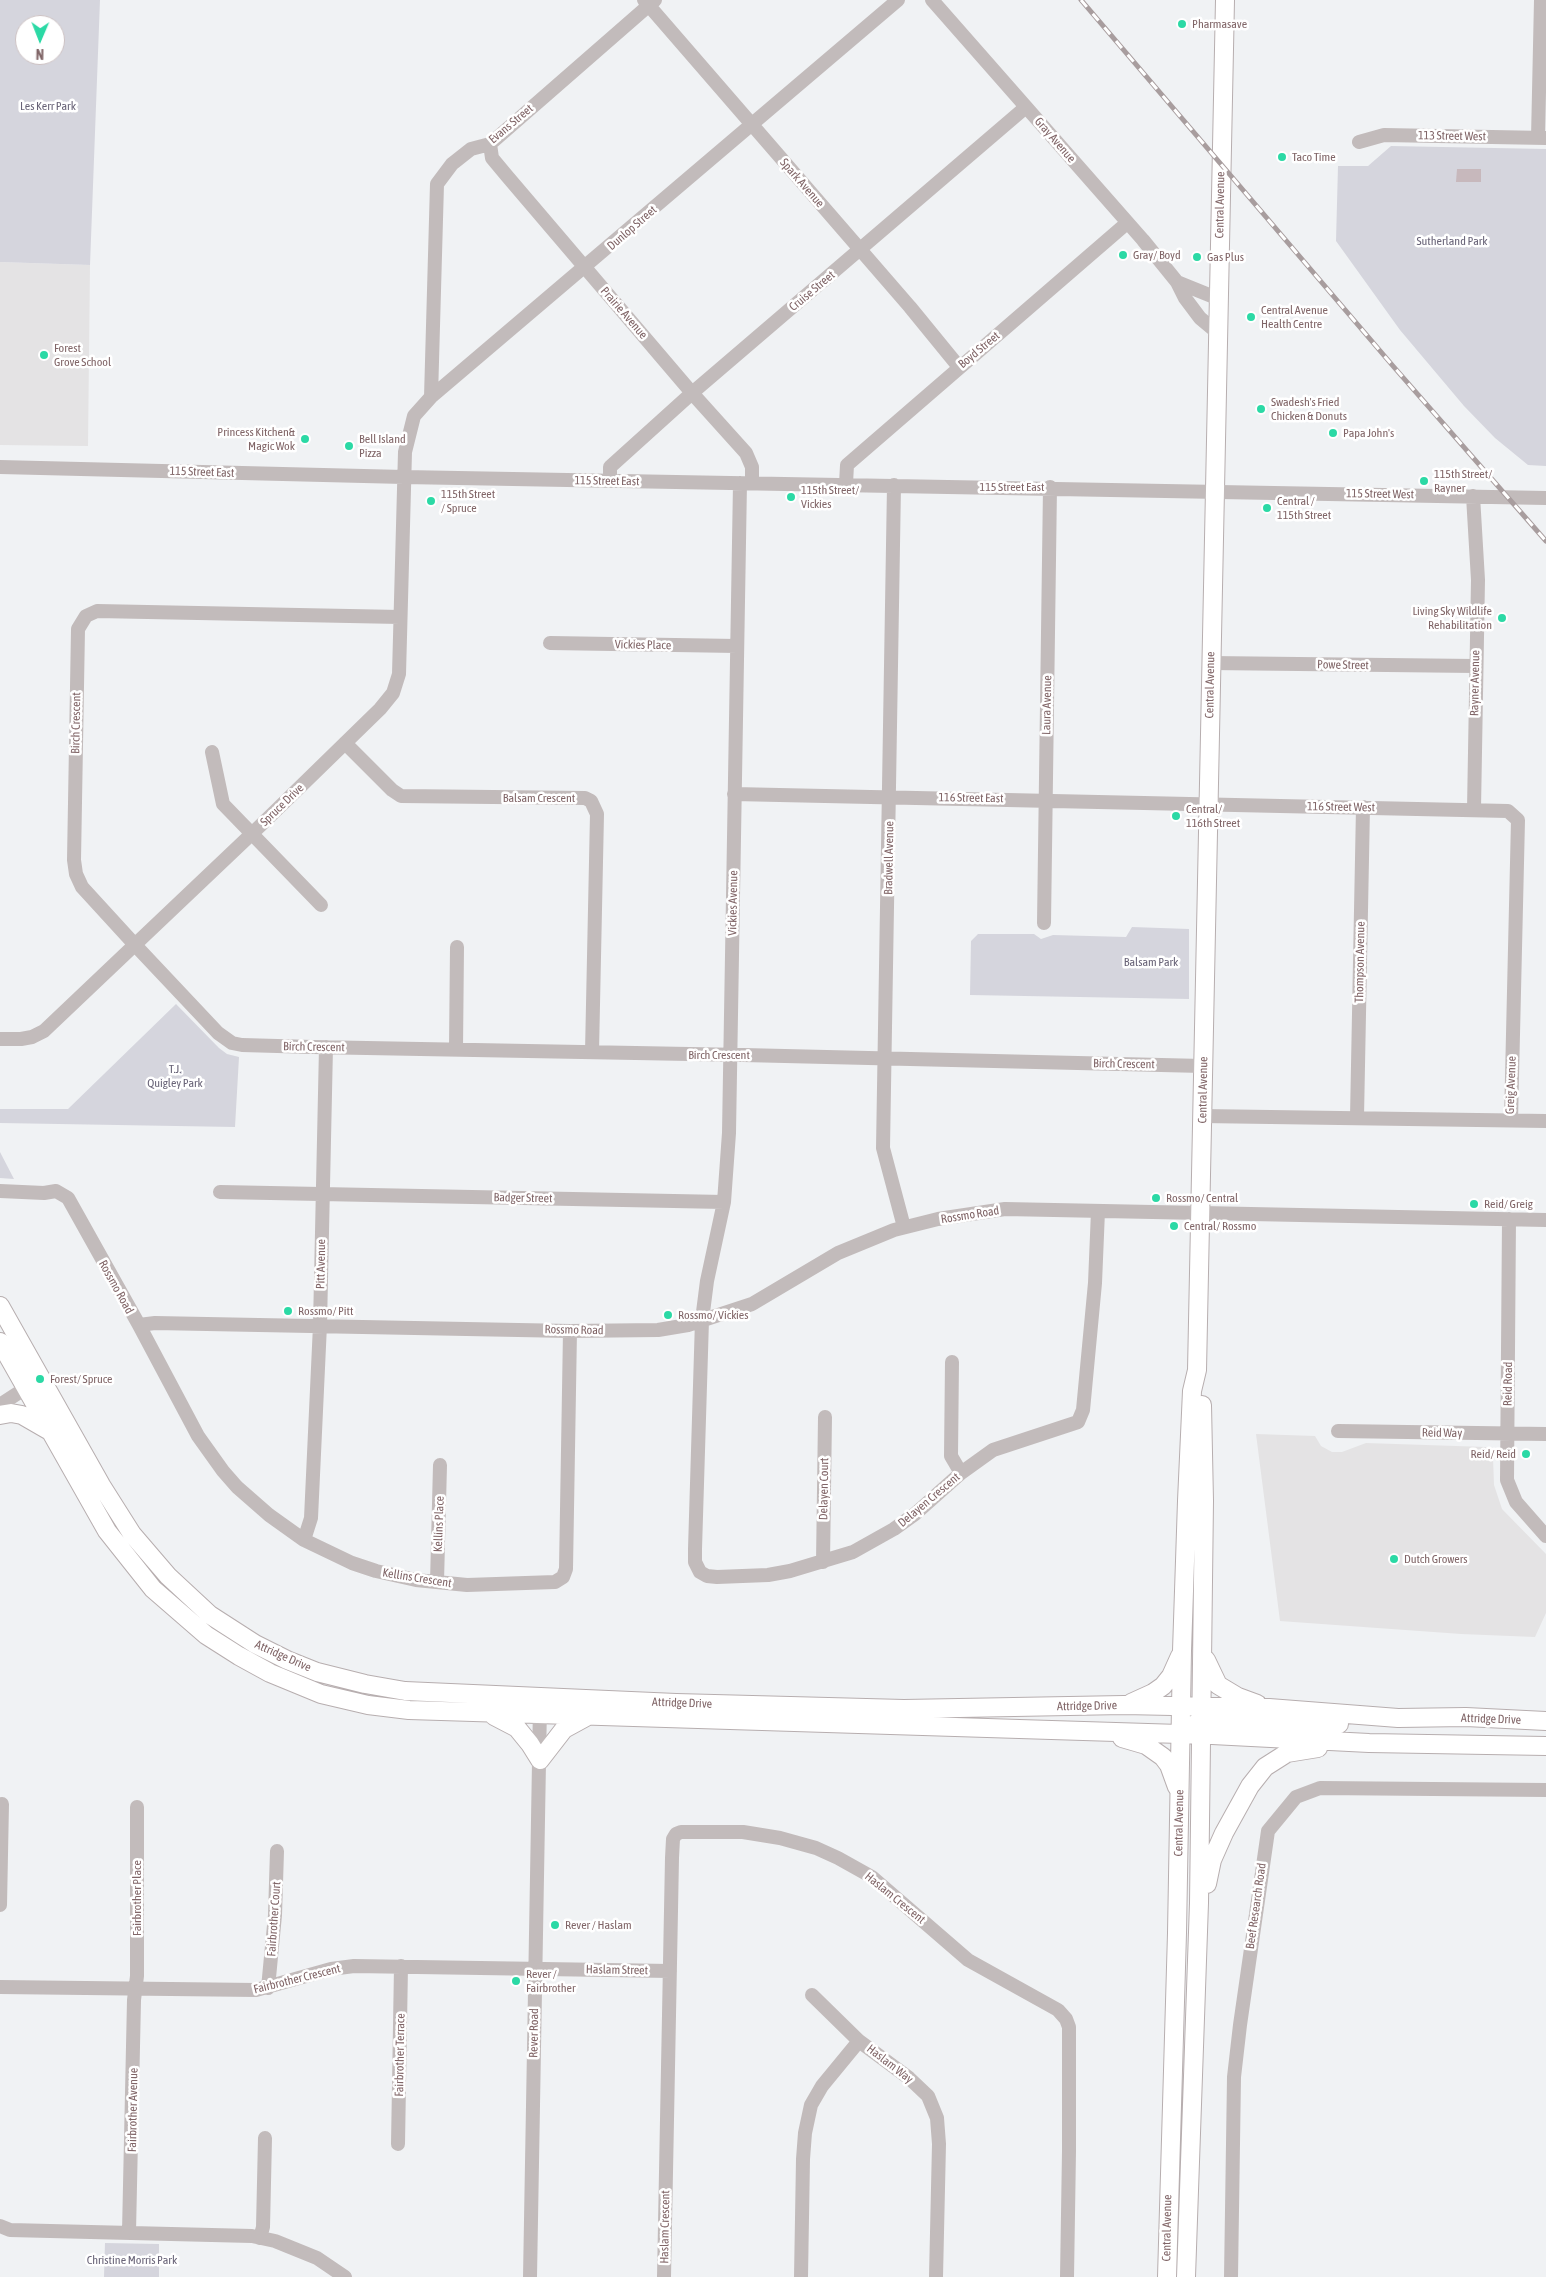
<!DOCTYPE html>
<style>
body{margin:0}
#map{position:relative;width:1546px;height:2277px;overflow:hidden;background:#f0f2f4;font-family:"Asap Condensed",sans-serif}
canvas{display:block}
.north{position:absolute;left:15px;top:15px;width:50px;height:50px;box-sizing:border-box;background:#fff;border:1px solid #ccc1c2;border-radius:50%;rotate:181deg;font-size:14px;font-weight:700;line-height:20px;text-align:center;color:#806567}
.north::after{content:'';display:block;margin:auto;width:18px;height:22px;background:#2bd9a5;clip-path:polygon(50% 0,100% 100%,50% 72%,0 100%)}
</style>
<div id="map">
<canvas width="1546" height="2277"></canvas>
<div class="north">N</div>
</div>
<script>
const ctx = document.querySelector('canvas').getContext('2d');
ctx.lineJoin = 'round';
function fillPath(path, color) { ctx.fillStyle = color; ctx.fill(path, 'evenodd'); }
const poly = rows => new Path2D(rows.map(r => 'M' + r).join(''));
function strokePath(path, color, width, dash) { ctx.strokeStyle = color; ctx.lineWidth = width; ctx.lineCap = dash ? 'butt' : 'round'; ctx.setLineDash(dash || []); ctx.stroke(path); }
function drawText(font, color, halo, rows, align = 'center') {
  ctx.font = font + ' "Asap Condensed",sans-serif'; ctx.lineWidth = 5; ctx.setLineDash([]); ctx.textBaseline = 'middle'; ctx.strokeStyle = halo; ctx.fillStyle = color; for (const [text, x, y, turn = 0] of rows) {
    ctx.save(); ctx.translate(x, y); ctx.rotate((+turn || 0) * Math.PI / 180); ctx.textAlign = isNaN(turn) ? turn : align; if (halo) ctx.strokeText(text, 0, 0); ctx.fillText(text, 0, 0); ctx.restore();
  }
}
fillPath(poly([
 [0,262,90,265,88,446,0,445],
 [1256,1434,1315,1436,1321,1446,1332,1452,1342,1452,1366,1443,1486,1447,1493,1457,1494,1485,1502,1509,1546,1554,1546,1613,1535,1637,1461,1634,1280,1621]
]), '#e4e3e4');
fillPath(poly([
 [0,0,100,0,90,265,0,262],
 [25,25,55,25,55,55,25,55],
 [1391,146,1546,149,1546,466,1528,465,1495,438,1464,406,1400,330,1336,241,1338,166,1368,166],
 [1132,927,1189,929,1189,999,970,995,971,941,978,934,1034,934,1041,939,1053,935,1126,937],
 [176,1004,219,1048,227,1054,239,1057,235,1127,0,1123,0,1109,68,1109],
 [0,1152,14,1179,0,1178],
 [105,2243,159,2244,159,2277,104,2277]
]), '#d5d5dd');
fillPath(poly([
 [1457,169,1481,169,1481,182,1456,182]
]), '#c7b8bc');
const major = poly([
 [0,1306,101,1485,132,1534,168,1576,210,1615,255,1644,287,1660,317,1672,365,1684,405,1691,676,1703,904,1709,1124,1705,1269,1708,1398,1718,1466,1717,1546,1721],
 [0,1342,107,1531,153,1589,206,1635,239,1656,270,1673,321,1694,368,1705,409,1710,1212,1735,1369,1743,1546,1746],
 [0,1415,11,1413,22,1415,48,1430],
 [1206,1660,1218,1685,1238,1697,1257,1704],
 [1131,1703,1153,1693,1163,1686,1171,1676,1180,1656],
 [494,1716,517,1728,530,1744,540,1760,564,1729,586,1717],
 [1191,1726,1201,1721,1339,1724],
 [1122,1738,1146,1745,1163,1757,1169,1765,1177,1787],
 [1207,1884,1212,1860,1224,1833,1250,1786,1265,1767,1287,1753,1318,1748],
 [1167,2277,1177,1933,1182,1651,1187,1501,1192,1391,1197,1370,1225,0],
 [1186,2277,1199,1903,1204,1501,1202,1405]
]);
strokePath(major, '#b7aeaf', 20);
strokePath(poly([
 [644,0,910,307,959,367],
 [932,0,1143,240,1177,282,1185,298,1200,318,1218,333],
 [1538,138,1541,0],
 [1359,142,1384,135,1546,138],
 [490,144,492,158,507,176,692,393,746,453,752,467,752,483],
 [1177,282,1219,299],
 [431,397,437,184,452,164,471,149,490,144,655,0],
 [0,467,404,477,1546,498],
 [610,481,610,467,692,393,1026,107],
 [740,483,729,1133,724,1202,707,1281,702,1320,695,1549,695,1562,700,1572,707,1576,717,1577,768,1575,790,1571,853,1552,894,1529,915,1514,961,1473,993,1450,1078,1422,1083,1410,1095,1283,1098,1211],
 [846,484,847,465,1127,223],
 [894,485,883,1148,904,1227],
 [1473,496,1478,580,1474,809],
 [400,617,97,611,86,616,78,629,74,860,76,874,82,887,136,946,218,1033,232,1043,242,1045,313,1047,743,1055,1203,1066],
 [550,643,737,646],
 [1210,663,1475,666],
 [345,743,392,790,401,796,585,798,591,801,597,814,592,1052],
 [212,752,223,804,321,905],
 [734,794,1508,811,1518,820,1511,1120],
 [1044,923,1050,487],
 [0,1039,21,1039,32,1037,44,1031,261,825,380,709,393,693,399,674,405,452,414,416,431,397,898,0],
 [456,1049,457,947],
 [1202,1116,1546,1121],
 [1357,1117,1363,807],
 [0,1191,44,1193,56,1191,68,1198,139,1325,198,1436,223,1471,237,1487,269,1515,304,1540,352,1563,376,1571,416,1580,467,1585,555,1582,563,1577,566,1569,570,1331],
 [220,1192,724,1202],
 [1509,1219,1507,1480,1516,1502,1546,1536],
 [139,1325,155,1323,570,1331,658,1330,688,1325,752,1304,838,1253,894,1230,938,1219,1005,1209,1546,1220],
 [952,1362,951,1456,961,1473],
 [0,1405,35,1382],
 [1338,1431,1546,1434],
 [304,1540,311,1518,320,1325,326,1047],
 [823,1562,825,1417],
 [437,1582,440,1465],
 [0,1905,2,1804],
 [0,1987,256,1990,331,1969,354,1966,670,1971],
 [268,1988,275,1915,277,1851],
 [812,1995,859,2041],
 [398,2144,401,1966],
 [0,2226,10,2230,252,2236,275,2241,317,2258,345,2277],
 [129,2232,134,2000,137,1976,137,1807],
 [260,2238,263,2227,265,2138],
 [530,2277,540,1705],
 [664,2277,672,1858,673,1839,676,1834,681,1832,743,1832,780,1838,816,1848,838,1858,872,1877,968,1960,1058,2010,1066,2019,1069,2027,1069,2151,1067,2277],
 [801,2277,803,2159,805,2133,811,2105,822,2086,859,2041,909,2078,928,2096,937,2118,939,2144,936,2277],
 [1231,2277,1234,2077,1240,2025,1268,1831,1296,1797,1320,1788,1546,1790]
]), '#c2bbbb', 14);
strokePath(major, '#fff', 18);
const rail = poly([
 [1081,0,1393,366,1546,541]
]);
strokePath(rail, '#a89d9e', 5);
strokePath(rail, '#fff', 3, [9]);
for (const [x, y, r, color] of [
 [1182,24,5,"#2bd9a5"],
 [1282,157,5,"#2bd9a5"],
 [1123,255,5,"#2bd9a5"],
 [1197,257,5,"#2bd9a5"],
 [1251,317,5,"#2bd9a5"],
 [44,355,5,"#2bd9a5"],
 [1261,409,5,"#2bd9a5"],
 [1333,433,5,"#2bd9a5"],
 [305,439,5,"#2bd9a5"],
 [349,446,5,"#2bd9a5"],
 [1424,481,5,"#2bd9a5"],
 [791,497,5,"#2bd9a5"],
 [431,501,5,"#2bd9a5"],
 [1267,508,5,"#2bd9a5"],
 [1502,618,5,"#2bd9a5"],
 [1176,816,5,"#2bd9a5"],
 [1156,1198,5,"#2bd9a5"],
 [1474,1204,5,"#2bd9a5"],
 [1174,1226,5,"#2bd9a5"],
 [288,1311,5,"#2bd9a5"],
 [668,1315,5,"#2bd9a5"],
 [40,1379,5,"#2bd9a5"],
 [1526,1454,5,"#2bd9a5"],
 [1394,1559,5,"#2bd9a5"],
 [555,1925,5,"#2bd9a5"],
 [516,1981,5,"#2bd9a5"]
]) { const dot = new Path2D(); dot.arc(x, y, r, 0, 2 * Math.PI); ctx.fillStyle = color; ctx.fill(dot); strokePath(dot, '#fff', 2); }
drawText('12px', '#806567', '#fff', [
 ["Pharmasave",1192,24],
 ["Taco Time",1292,157],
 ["Gray/ Boyd",1133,255],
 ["Gas Plus",1207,257],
 ["Central Avenue",1261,310],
 ["Health Centre",1261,324],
 ["Forest",54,348],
 ["Grove School",54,362],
 ["Swadesh's Fried",1271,402],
 ["Chicken & Donuts",1271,416],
 ["Princess Kitchen&",295,432,"right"],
 ["Magic Wok",295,446,"right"],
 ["Papa John's",1343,433],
 ["Bell Island",359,439],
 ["Pizza",359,453],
 ["115th Street/",1434,474],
 ["Rayner",1434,488],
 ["115th Street/",801,490],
 ["Vickies",801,504],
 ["115th Street",441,494],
 ["/ Spruce",441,508],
 ["Central /",1277,501],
 ["115th Street",1277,515],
 ["Living Sky Wildlife",1492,611,"right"],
 ["Rehabilitation",1492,625,"right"],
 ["Central/",1186,809],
 ["116th Street",1186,823],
 ["Rossmo/ Central",1166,1198],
 ["Reid/ Greig",1484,1204],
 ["Central/ Rossmo",1184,1226],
 ["Rossmo/ Pitt",298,1311],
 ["Rossmo/ Vickies",678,1315],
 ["Forest/ Spruce",50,1379],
 ["Reid/ Reid",1516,1454,"right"],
 ["Dutch Growers",1404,1559],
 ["Rever / Haslam",565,1925],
 ["Rever /",526,1974],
 ["Fairbrother",526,1988]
], 'left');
drawText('12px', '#686377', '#fff', [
 ["Les Kerr Park",48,106],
 ["Sutherland Park",1452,241],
 ["Balsam Park",1151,962],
 ["T.J.",175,1069],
 ["Quigley Park",175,1083],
 ["Christine Morris Park",132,2260]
]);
drawText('12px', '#806567', '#fff', [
 ["Evans Street",511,124,-40],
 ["113 Street West",1452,136,1],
 ["Gray Avenue",1055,140,49],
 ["Spark Avenue",802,183,49],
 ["Central Avenue",1220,205,-89],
 ["Dunlop Street",632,228,-41],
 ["Cruise Street",812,291,-40],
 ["Prairie Avenue",624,313,49],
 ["Boyd Street",979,350,-40],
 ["115 Street East",202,472,2],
 ["115 Street East",607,481,1],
 ["115 Street East",1012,487],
 ["115 Street West",1380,494,1],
 ["Vickies Place",643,645,1],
 ["Powe Street",1343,665,1],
 ["Rayner Avenue",1475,683,-89],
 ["Central Avenue",1210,685,-89],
 ["Laura Avenue",1047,705,-89],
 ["Birch Crescent",76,723,-89],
 ["Balsam Crescent",539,798],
 ["116 Street East",971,798,1],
 ["Spruce Drive",282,805,-44],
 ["116 Street West",1341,807,1],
 ["Bradwell Avenue",889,858,-89],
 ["Vickies Avenue",733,903,-89],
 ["Thompson Avenue",1360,962,-89],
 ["Birch Crescent",314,1047,1],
 ["Birch Crescent",719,1055],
 ["Birch Crescent",1124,1064,1],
 ["Greig Avenue",1511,1085,-88],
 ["Central Avenue",1203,1090,-89],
 ["Badger Street",523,1198,1],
 ["Rossmo Road",970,1215,-9],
 ["Pitt Avenue",321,1264,-89],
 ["Rossmo Road",116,1287,61],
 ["Rossmo Road",574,1330,1],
 ["Reid Road",1508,1384,-89],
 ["Reid Way",1442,1433,1],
 ["Delayen Court",824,1489,-89],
 ["Delayen Crescent",929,1500,-40],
 ["Kellins Place",439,1524,-88],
 ["Kellins Crescent",417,1578,9],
 ["Attridge Drive",283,1656,24],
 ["Attridge Drive",682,1703,2],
 ["Attridge Drive",1087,1706,-1],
 ["Attridge Drive",1491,1719,2],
 ["Central Avenue",1179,1823,-89],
 ["Fairbrother Place",137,1898,-90],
 ["Haslam Crescent",895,1898,39],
 ["Beef Research Road",1256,1906,-82],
 ["Fairbrother Court",274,1919,-86],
 ["Haslam Street",617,1970,1],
 ["Fairbrother Crescent",297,1979,-14],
 ["Rever Road",534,2033,-89],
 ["Fairbrother Terrace",400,2055,-89],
 ["Haslam Way",890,2064,38],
 ["Fairbrother Avenue",133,2110,-89],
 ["Haslam Crescent",665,2227,-89],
 ["Central Avenue",1167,2228,-89]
]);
</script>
